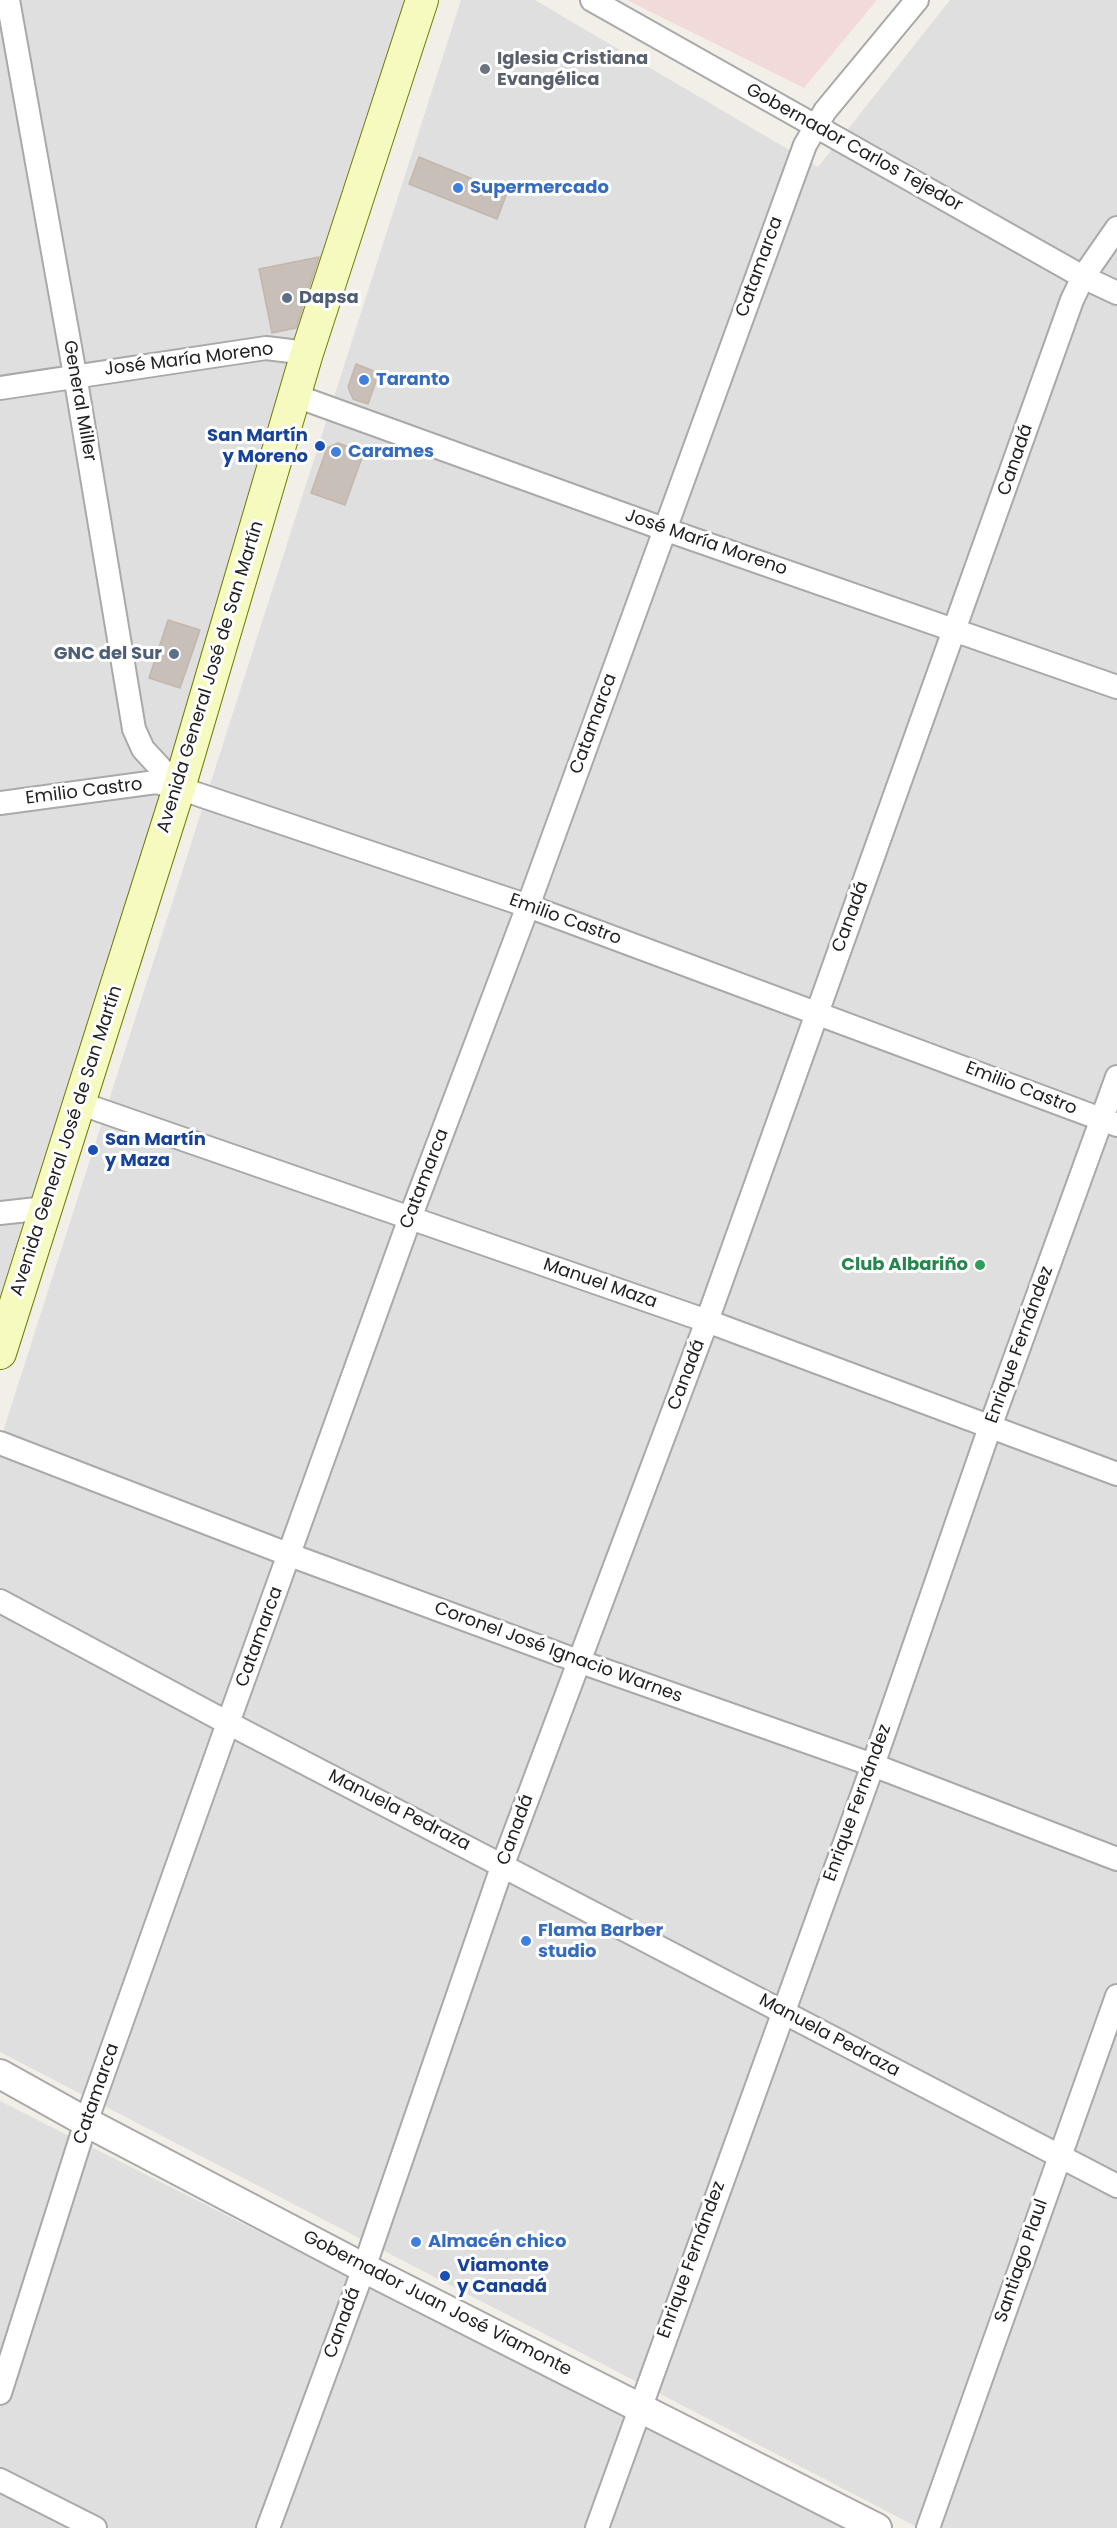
<!DOCTYPE html>
<meta charset="utf-8">
<style>
body{margin:0}
canvas{display:block;background:#f2efe9}
</style>
<canvas width="1117" height="2528"></canvas>
<script>
const ctx = document.querySelector('canvas').getContext('2d');
ctx.lineJoin = 'round';
function fillPath(path, color) { ctx.fillStyle = color; ctx.fill(path, 'evenodd'); }
const poly = rows => new Path2D(rows.map(r => 'M' + r).join(''));
function strokePath(path, color, width, dash) { ctx.strokeStyle = color; ctx.lineWidth = width; ctx.lineCap = dash ? 'butt' : 'round'; ctx.setLineDash(dash || []); ctx.stroke(path); }
function drawText(font, color, halo, rows, align = 'center') {
  ctx.font = font + ' Poppins,sans-serif'; ctx.lineWidth = 6; ctx.setLineDash([]); ctx.textBaseline = 'middle'; ctx.strokeStyle = halo; ctx.fillStyle = color; for (const [text, x, y, turn = 0] of rows) {
    ctx.save(); ctx.translate(x, y); ctx.rotate((+turn || 0) * Math.PI / 180); ctx.textAlign = isNaN(turn) ? turn : align; if (halo) ctx.strokeText(text, 0, 0); ctx.fillText(text, 0, 0); ctx.restore();
  }
}
fillPath(poly([
 [0,0,406,0,0,1323],
 [461,0,535,0,818,167,950,0,1117,0,1117,2528,919,2528,0,2052,0,1441],
 [0,2101,846,2528,0,2528]
]), '#e0dfdf');
fillPath(poly([
 [627,0,877,0,804,88]
]), '#f2dad9');
const building = poly([
 [419,157,507,193,497,219,409,184,419,157],
 [319,257,296,328,272,333,259,269,319,257],
 [356,364,379,373,368,404,353,399,348,387,356,364],
 [338,443,364,452,345,505,311,493,327,448,338,443],
 [168,620,200,630,180,688,149,678,168,620]
]);
fillPath(building, '#c7bfb8');
strokePath(building, '#c4b6ab', 1.5);
const minor = poly([
 [8,0,75,375,134,729,143,749,179,788],
 [592,0,1083,277,1117,293],
 [0,388,266,348,307,353],
 [296,396,664,529,1117,687],
 [0,803,156,782,179,788,528,906,1117,1125],
 [79,1103,707,1321,1117,1474],
 [0,1213,46,1208],
 [0,1443,290,1555,578,1661,873,1765,1117,1859],
 [0,1601,228,1723,1117,2186],
 [0,2393,86,2122,228,1723,410,1218,528,906,805,145,825,111,917,0],
 [0,2480,95,2528],
 [268,2528,364,2268,503,1864,707,1321,1072,300,1083,277,1117,228],
 [597,2528,873,1765,990,1427,1117,1077],
 [928,2528,1117,1996]
]);
const tertiary = poly([
 [0,2074,86,2122,364,2268,877,2528]
]);
const secondary = poly([
 [0,1353,179,788,307,353,422,0]
]);
strokePath(minor, '#a9a9a9', 26);
strokePath(tertiary, '#a9a9a9', 32);
strokePath(secondary, '#707d05', 34);
strokePath(minor, '#fff', 22);
strokePath(tertiary, '#fff', 28);
strokePath(secondary, '#f7fabf', 32);
for (const [x, y, r, color] of [
 [485,69,6,"#6b7280"],
 [458,188,6,"#3f7fe0"],
 [287,298,6,"#5c6f8a"],
 [364,380,6,"#3f7fe0"],
 [320,446,6,"#1a4fb4"],
 [336,452,6,"#3f7fe0"],
 [174,654,6,"#5c6f8a"],
 [93,1150,6,"#1a4fb4"],
 [980,1265,6,"#2e9e5b"],
 [526,1941,6,"#3f7fe0"],
 [416,2242,6,"#3f7fe0"],
 [445,2276,6,"#1a4fb4"]
]) { const dot = new Path2D(); dot.arc(x, y, r, 0, 2 * Math.PI); ctx.fillStyle = color; ctx.fill(dot); strokePath(dot, '#fff', 2); }
drawText('bold 18px', '#5b616d', '#fff', [
 ["Iglesia Cristiana",497,59],
 ["Evangélica",497,80]
], 'left');
drawText('18px', '#222', '#fff', [
 ["Gobernador Carlos Tejedor",854,148,29],
 ["Catamarca",760,267,-70],
 ["José María Moreno",189,360,-7],
 ["General Miller",79,401,80],
 ["Canadá",1016,460,-71],
 ["José María Moreno",706,543,19],
 ["Avenida General José de San Martín",211,677,-73],
 ["Catamarca",594,724,-70],
 ["Emilio Castro",84,792,-7],
 ["Canadá",851,917,-70],
 ["Emilio Castro",565,920,20],
 ["Emilio Castro",1021,1089,21],
 ["Avenida General José de San Martín",67,1141,-72],
 ["Catamarca",425,1179,-69],
 ["Manuel Maza",600,1284,19],
 ["Enrique Fernández",1020,1345,-70],
 ["Canadá",687,1375,-69],
 ["Catamarca",260,1637,-70],
 ["Coronel José Ignacio Warnes",558,1653,20],
 ["Enrique Fernández",858,1803,-70],
 ["Manuela Pedraza",399,1811,27],
 ["Canadá",516,1830,-70],
 ["Manuela Pedraza",829,2036,28],
 ["Catamarca",97,2094,-71],
 ["Enrique Fernández",692,2260,-70],
 ["Santiago Plaul",1022,2261,-71],
 ["Gobernador Juan José Viamonte",437,2304,27],
 ["Canadá",343,2323,-70]
]);
drawText('bold 18px', '#366cbe', '#fff', [
 ["Supermercado",470,188],
 ["Taranto",376,380],
 ["Carames",348,452],
 ["Flama Barber",538,1931],
 ["studio",538,1952],
 ["Almacén chico",428,2242]
], 'left');
drawText('bold 18px', '#4e5e75', '#fff', [
 ["Dapsa",299,298],
 ["GNC del Sur",162,654,"right"]
], 'left');
drawText('bold 18px', '#164399', '#fff', [
 ["San Martín",308,436,"right"],
 ["y Moreno",308,457,"right"],
 ["San Martín",105,1140],
 ["y Maza",105,1161],
 ["Viamonte",457,2266],
 ["y Canadá",457,2287]
], 'left');
drawText('bold 18px', '#27864d', '#fff', [
 ["Club Albariño",968,1265]
], 'right');
</script>
